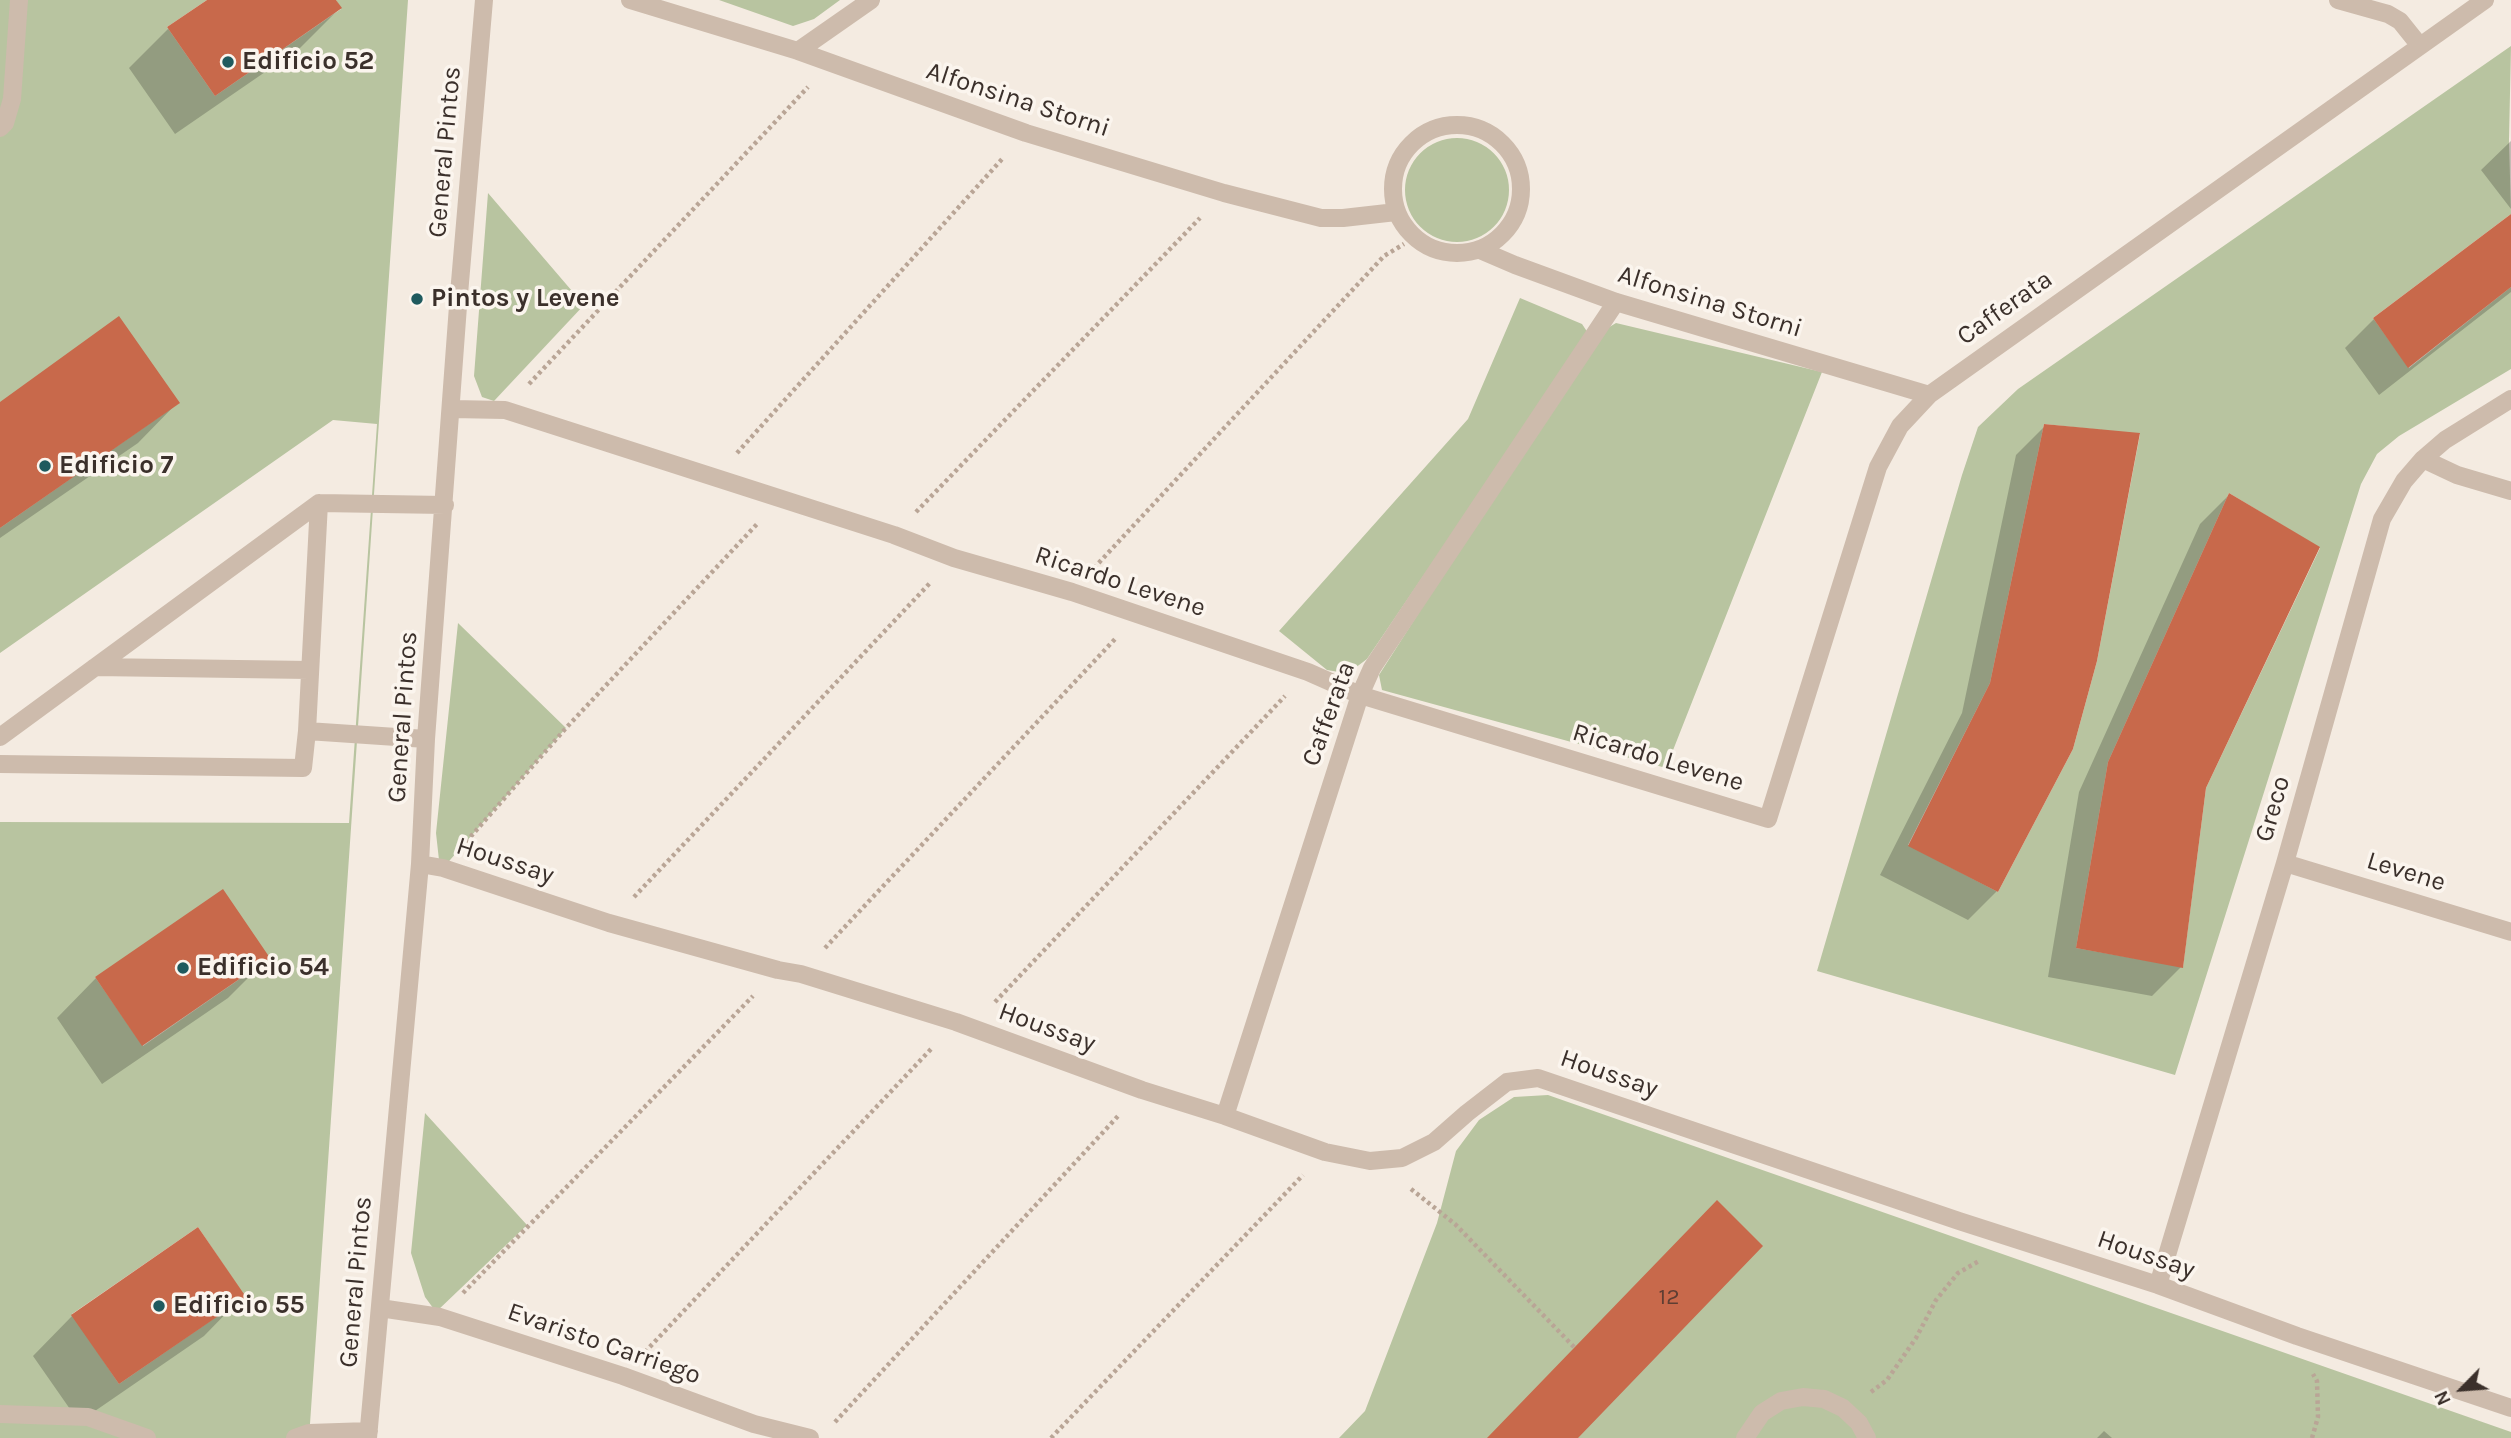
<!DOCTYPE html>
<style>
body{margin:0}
#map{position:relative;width:2511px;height:1438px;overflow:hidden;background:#f4ebe1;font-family:Karla,sans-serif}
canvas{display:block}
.north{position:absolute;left:2427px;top:1354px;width:70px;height:70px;-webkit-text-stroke:5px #fbf5ee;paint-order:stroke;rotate:245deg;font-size:19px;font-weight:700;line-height:28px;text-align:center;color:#3b302b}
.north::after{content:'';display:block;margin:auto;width:24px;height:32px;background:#3b302b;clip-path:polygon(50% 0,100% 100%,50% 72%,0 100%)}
</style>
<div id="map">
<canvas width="2511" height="1438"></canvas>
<div class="north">N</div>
</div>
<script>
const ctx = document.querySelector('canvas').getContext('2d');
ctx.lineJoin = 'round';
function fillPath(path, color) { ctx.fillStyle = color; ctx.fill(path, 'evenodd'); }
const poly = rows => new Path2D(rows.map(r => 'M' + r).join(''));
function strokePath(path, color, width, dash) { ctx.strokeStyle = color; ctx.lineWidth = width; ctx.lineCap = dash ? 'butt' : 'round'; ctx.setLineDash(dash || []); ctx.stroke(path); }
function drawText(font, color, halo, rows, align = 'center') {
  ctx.font = font + ' Karla,sans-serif'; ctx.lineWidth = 7; ctx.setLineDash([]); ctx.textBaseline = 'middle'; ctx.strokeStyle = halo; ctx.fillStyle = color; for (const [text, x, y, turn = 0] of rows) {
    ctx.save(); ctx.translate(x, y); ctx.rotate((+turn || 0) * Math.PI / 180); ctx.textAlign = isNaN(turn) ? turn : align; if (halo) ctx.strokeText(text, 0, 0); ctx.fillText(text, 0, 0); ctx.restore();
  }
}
fillPath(poly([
 [0,0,207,0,167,27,215,96,341,9,336,0,408,0,309,1438,0,1438,0,822,349,823,377,424,333,420,0,653,0,528,179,403,0,402],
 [270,958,143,1046,95,977],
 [198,1227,245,1297,119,1384,72,1314],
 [719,0,840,0,814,19,793,26],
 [2511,46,2509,140,2511,214,2373,318,2409,368,2511,287,2511,369,2399,436,2377,454,2361,484,2175,1075,1817,971,1962,475,1978,427,2018,389],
 [2044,424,2140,434,2097,661,2073,749,1998,892,1908,845,1990,683],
 [2229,493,2320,548,2206,788,2183,967,2076,948,2108,762],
 '1405 190a52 52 0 1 1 104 0a52 52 0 1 1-104 0Z',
 [488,193,584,305,494,401,482,397,474,376],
 [1520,298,1582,324,1588,333,1367,659,1355,668,1339,672,1327,670,1279,631,1468,419],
 [1616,323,1822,372,1666,768,1382,690,1379,675,1596,335],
 [458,623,566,728,443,868,439,860,436,833],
 [1548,1095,2511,1432,2511,1438,1339,1438,1365,1411,1437,1223,1456,1151,1479,1120,1514,1097],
 [425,1113,527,1225,436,1312,425,1297,411,1253]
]), '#b8c4a0');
fillPath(poly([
 [210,0,334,0,340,8,300,48,175,134,129,68,168,29],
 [2511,141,2511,209,2481,170],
 [2511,217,2511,292,2379,395,2345,348,2374,319],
 [177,403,138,443,0,538,0,405],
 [2045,426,1997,891,1968,920,1880,875,1962,713,2016,455],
 [2229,495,2205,788,2181,967,2152,996,2048,977,2079,792,2200,524],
 [268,958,228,998,102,1084,57,1018,96,978],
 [243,1296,204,1336,79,1422,33,1356,72,1316],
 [2104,1431,2112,1438,2097,1438]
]), '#0003');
fillPath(poly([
 [207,0,336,0,342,8,215,96,167,27],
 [2511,214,2511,287,2408,368,2373,318],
 [119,316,180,403,0,528,0,402],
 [2044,424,2140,433,2097,661,2073,749,1998,892,1908,846,1990,683],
 [2229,493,2320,547,2206,788,2183,968,2076,948,2108,762],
 [223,889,270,958,142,1046,95,977],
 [1717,1200,1763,1246,1578,1438,1487,1438],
 [198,1227,246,1297,119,1384,71,1315]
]), '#c8694b');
strokePath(poly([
 [529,384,808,87],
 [737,453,1003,158],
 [916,512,1200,218],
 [1094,568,1384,256,1404,244],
 [466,842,566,728,758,523],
 [634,897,930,583],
 [825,948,1116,638],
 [995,1002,1285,696],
 [1411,1189,1455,1224,1574,1347],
 [463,1293,753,996],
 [645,1352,932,1048],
 [1871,1392,1887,1380,1916,1338,1936,1300,1958,1273,1979,1261],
 [835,1422,1119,1115],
 [1051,1438,1303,1175],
 [2312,1438,2318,1417,2317,1381,2313,1374]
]), '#b9a596', 4.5, [3.5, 3.5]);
strokePath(poly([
 [630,0,798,51,1026,133,1224,193,1321,218,1343,218,1396,212],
 [2338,0,2388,14,2400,21,2420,46],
 [798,51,871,0],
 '1393 189a64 64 0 1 1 128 0a64 64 0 1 1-128 0Z',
 [0,128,5,123,12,99,19,0],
 [1480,250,1515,265,1616,302,1929,395],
 [452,409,505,410,894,535,954,558,1072,592,1308,672,1360,695,1768,819,1878,467,1900,426,1929,395,2485,0],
 [2423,459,2457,475,2511,491],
 [95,667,309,670],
 [307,731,319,503],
 [0,737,319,503,445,505],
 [0,764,303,768,307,731,426,739],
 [2285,863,2511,932],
 [420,864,443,868,609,923,778,970,801,974,956,1022,1142,1090,1225,1116,1325,1152,1370,1161,1402,1158,1434,1142,1467,1113,1507,1082,1538,1078,1959,1221,2158,1285,2297,1336,2511,1408],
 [1225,1116,1360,695,1372,668,1616,302],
 [2158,1285,2285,863,2382,519,2404,481,2423,459,2445,440,2511,399],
 [380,1308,440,1317,623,1376,754,1424,810,1438],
 [0,1414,88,1417,147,1438],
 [295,1438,309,1433,369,1431],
 [368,1438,420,864,426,739,458,306,484,0],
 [1745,1438,1762,1413,1781,1401,1803,1397,1824,1399,1843,1408,1859,1423,1867,1438]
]), '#cdbbac', 18);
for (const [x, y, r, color] of [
 [228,62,7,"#1f5a5e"],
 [417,299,7,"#1f5a5e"],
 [45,466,7,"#1f5a5e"],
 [183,968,7,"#1f5a5e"],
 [159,1306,7,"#1f5a5e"]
]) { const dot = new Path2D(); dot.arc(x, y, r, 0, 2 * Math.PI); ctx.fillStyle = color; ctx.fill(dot); strokePath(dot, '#fbf5ee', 2.5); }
drawText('23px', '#5e3e33', null, [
 ["12",1669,1297]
]);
drawText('bold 26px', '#3b302b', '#fbf5ee', [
 ["Edificio 52",242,62],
 ["Pintos y Levene",431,299],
 ["Edificio 7",59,466],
 ["Edificio 54",197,968],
 ["Edificio 55",173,1306]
], 'left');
drawText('26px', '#3b302b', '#fbf5ee', [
 ["Alfonsina Storni",1018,100,18],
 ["General Pintos",445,152,-85],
 ["Alfonsina Storni",1710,302,17],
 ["Cafferata",2005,308,-35],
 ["Ricardo Levene",1120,582,18],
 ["Cafferata",1329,714,-70],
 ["General Pintos",403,717,-86],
 ["Ricardo Levene",1658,758,17],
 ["Greco",2273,809,-74],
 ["Houssay",505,861,18],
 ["Levene",2406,872,17],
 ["Houssay",1047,1028,20],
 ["Houssay",1609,1074,19],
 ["Houssay",2146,1255,19],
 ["General Pintos",356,1282,-85],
 ["Evaristo Carriego",604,1344,19]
]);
</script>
